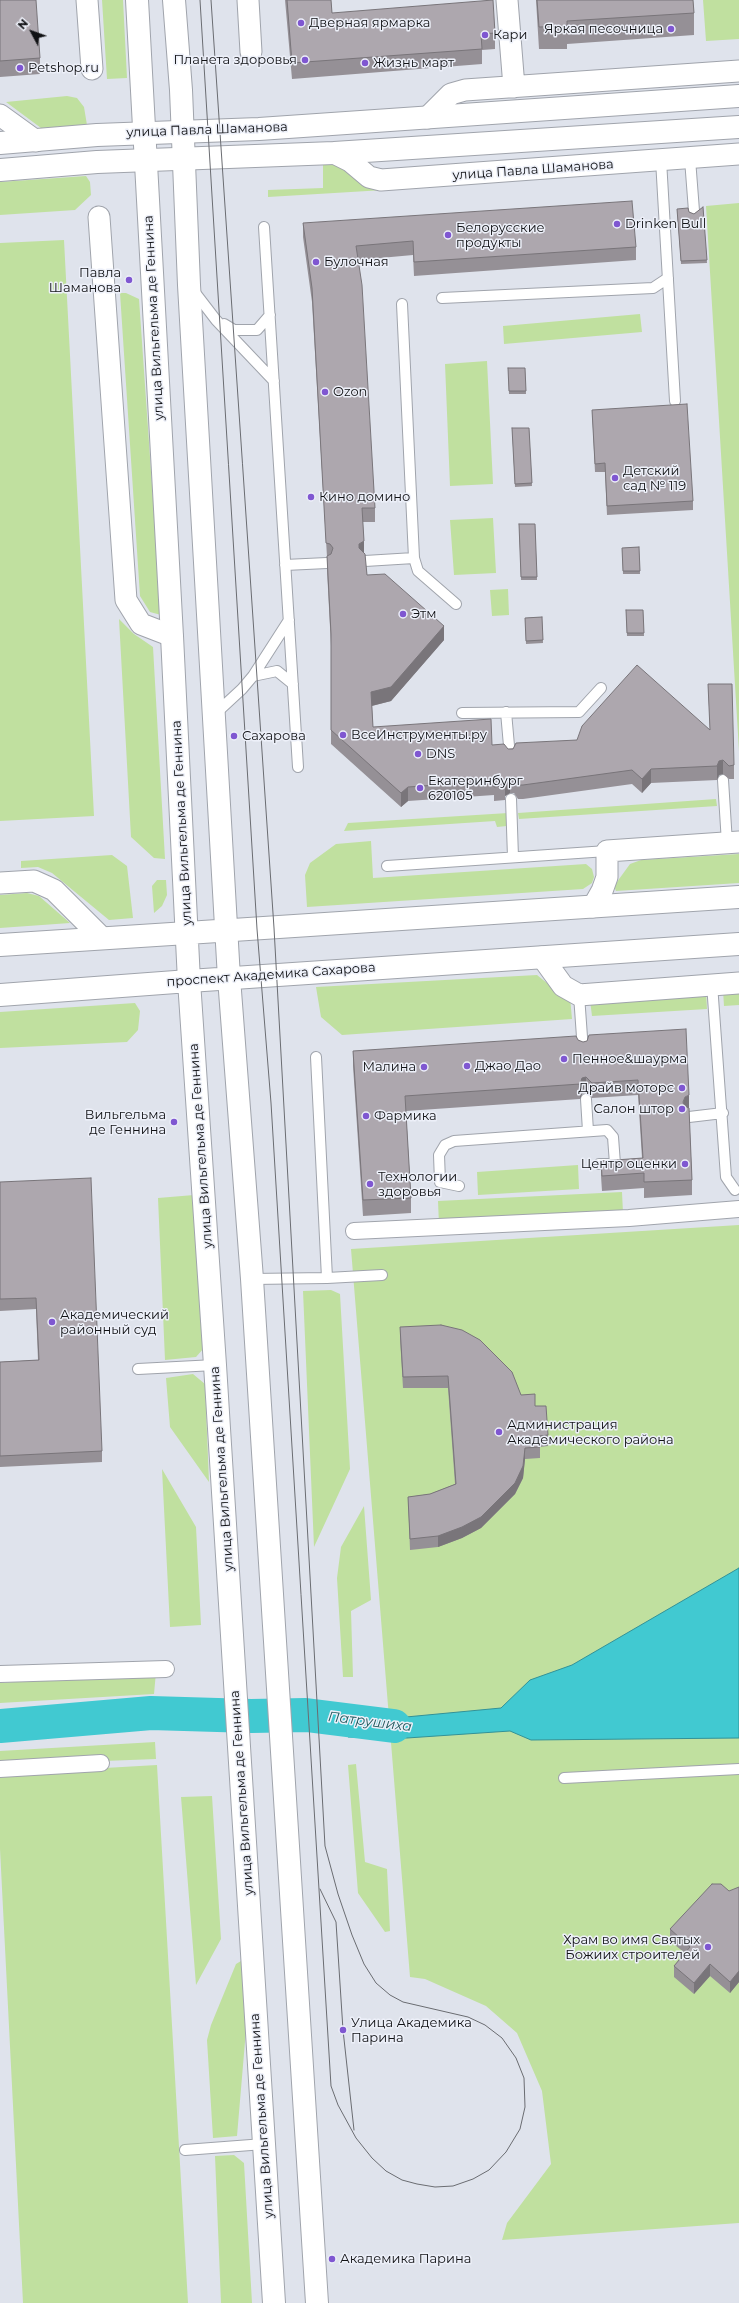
<!DOCTYPE html>
<meta charset="utf-8">
<style>
body{margin:0}
#map{position:relative;width:739px;height:2303px;overflow:hidden;background:#dfe3ec;font-family:Montserrat,sans-serif}
canvas{display:block}
.north{position:absolute;left:12px;top:12px;width:40px;height:40px;-webkit-text-stroke:3px #edf0f9;paint-order:stroke;rotate:311deg;font-size:11px;font-weight:700;line-height:16px;text-align:center;color:#101114}
.north::after{content:'';display:block;margin:auto;width:14px;height:18px;background:#101114;clip-path:polygon(50% 0,100% 100%,50% 72%,0 100%)}
</style>
<div id="map">
<canvas width="739" height="2303"></canvas>
<div class="north">N</div>
</div>
<script>
const ctx = document.querySelector('canvas').getContext('2d');
ctx.lineJoin = 'round';
function fillPath(path, color) { ctx.fillStyle = color; ctx.fill(path, 'evenodd'); }
const poly = rows => new Path2D(rows.map(r => 'M' + r).join(''));
function strokePath(path, color, width, dash) { ctx.strokeStyle = color; ctx.lineWidth = width; ctx.lineCap = dash ? 'butt' : 'round'; ctx.setLineDash(dash || []); ctx.stroke(path); }
function drawText(font, color, halo, rows, align = 'center') {
  ctx.font = font + ' Montserrat,sans-serif'; ctx.lineWidth = 3; ctx.setLineDash([]); ctx.textBaseline = 'middle'; ctx.strokeStyle = halo; ctx.fillStyle = color; for (const [text, x, y, turn = 0] of rows) {
    ctx.save(); ctx.translate(x, y); ctx.rotate((+turn || 0) * Math.PI / 180); ctx.textAlign = isNaN(turn) ? turn : align; if (halo) ctx.strokeText(text, 0, 0); ctx.fillText(text, 0, 0); ctx.restore();
  }
}
fillPath(poly([
 [102,0,123,0,127,78,107,79],
 [703,0,739,0,739,39,706,41],
 [67,96,77,98,84,107,87,125,41,128,6,102],
 [332,164,344,168,384,190,268,197,268,190,323,188,323,165],
 [86,176,90,182,91,195,75,210,0,215,0,182],
 [739,203,739,751,706,206],
 [64,240,94,816,0,821,0,243],
 [120,293,126,293,139,299,161,615,150,612,140,596],
 [640,314,642,332,504,344,503,326],
 [487,361,493,484,450,486,445,364],
 [493,518,496,573,454,575,450,520],
 [508,589,509,615,492,616,490,590],
 [119,619,134,634,153,647,165,859,154,858,131,837],
 [716,799,717,806,519,819,518,813],
 [508,813,507,826,497,827,495,821,344,831,348,823],
 [371,841,373,878,586,864,592,869,594,877,592,883,583,889,307,907,305,875,310,863,336,844],
 [739,854,739,883,616,891,614,886,630,864,641,860],
 [112,855,127,866,133,918,109,920,52,873,38,867,21,868,21,861],
 [157,880,166,880,167,895,162,906,154,913,152,886],
 [27,893,39,896,70,923,0,928,0,895],
 [537,975,558,992,570,997,572,1019,342,1035,321,1017,316,987],
 [739,989,739,1005,724,1006,723,990],
 [706,992,707,1009,592,1016,590,1000],
 [135,1003,140,1011,138,1030,127,1042,0,1048,0,1012],
 [578,1165,579,1189,478,1195,477,1172],
 [622,1192,623,1213,439,1225,438,1201],
 [194,1195,204,1348,196,1357,165,1360,158,1198],
 [739,1225,739,2223,502,2240,507,2223,551,2164,542,2091,517,2033,486,2006,425,1979,410,1977,351,1249],
 [331,1290,340,1294,350,1469,314,1547,303,1291],
 [193,1374,205,1384,209,1482,170,1427,166,1378],
 [162,1469,196,1527,201,1625,170,1627],
 [364,1506,371,1600,351,1611,353,1677,343,1677,337,1578,341,1547],
 [156,1672,154,1694,0,1703,0,1683],
 [155,1742,156,1759,0,1765,0,1751],
 [356,1764,365,1862,387,1869,390,1931,385,1932,358,1893,348,1765],
 [157,1765,188,2303,23,2303,0,1849,0,1774],
 [212,1796,221,1939,196,1985,181,1797],
 [241,1961,246,2030,237,2136,213,2138,207,2040,211,2025,236,1964],
 [234,2155,244,2163,252,2303,221,2303,215,2156]
]), '#c0e09f');
const water = poly([
 [739,1568,739,1738,531,1740,510,1731,407,1738,348,1737,347,1710,406,1717,501,1708,530,1680,572,1665,739,1568]
]);
fillPath(water, '#41c9d1');
strokePath(water, '#329298', 1);
strokePath(poly([
 [0,1726,151,1713,251,1716,306,1715,394,1726]
]), '#41c9d1', 34);
const service = poly([
 [690,159,694,211],
 [661,160,675,401],
 [264,227,298,767],
 [193,290,216,320,274,381],
 [442,298,653,288,668,278],
 [402,304,414,558,418,571,456,604],
 [224,324,234,330,257,330,270,315],
 [365,561,414,558],
 [285,565,327,563],
 [253,676,277,671,293,684],
 [506,712,510,757],
 [462,713,579,712,601,688],
 [215,714,242,689,253,676,289,620],
 [723,780,727,843],
 [511,799,513,857],
 [387,866,607,851],
 [712,984,726,1177,735,1190],
 [579,995,583,1051],
 [586,1099,588,1131],
 [689,1117,723,1113],
 [459,1186,440,1182,439,1155,445,1145,454,1141,607,1130,613,1137,615,1164,599,1164],
 [327,1278,382,1275],
 [252,1279,327,1278,316,1057],
 [138,1369,215,1365],
 [564,1778,739,1769],
 [185,2150,264,2144]
]);
const pedestrian = poly([
 [354,1231,629,1218,739,1209],
 [0,1674,166,1669],
 [0,1769,101,1763]
]);
const minor = poly([
 [87,0,92,69],
 [248,0,251,52],
 [507,0,514,87],
 [0,115,36,141],
 [427,118,451,94,465,90,739,71],
 [334,153,350,161,369,177,381,180,739,154],
 [99,217,126,600,141,624,172,636],
 [0,883,34,881,54,890,102,938],
 [593,907,602,891,607,877,607,851,739,842],
 [542,957,563,986,579,995,739,983]
]);
const tertiary = poly([
 [0,143,97,135,259,129,739,96],
 [0,170,97,162,334,153,739,127],
 [0,945,187,933],
 [229,978,252,1279,317,2303],
 [0,995,189,981,215,1365,274,2303]
]);
const secondary = poly([
 [137,0,172,636,189,981,739,944],
 [174,0,181,90,189,285,229,978],
 [187,933,739,897]
]);
strokePath(service, '#a0a4ac', 12);
strokePath(pedestrian, '#a0a4ac', 18);
strokePath(minor, '#a0a4ac', 23);
strokePath(tertiary, '#a0a4ac', 24);
strokePath(secondary, '#a0a4ac', 24);
strokePath(service, '#fff', 10);
strokePath(pedestrian, '#fff', 16);
strokePath(minor, '#fff', 21);
strokePath(tertiary, '#fff', 22);
strokePath(secondary, '#fff', 22);
strokePath(poly([
 [200,0,257,929,271,1103,331,2086,338,2105,356,2138,372,2158,386,2171,402,2180,417,2184,435,2187,453,2186,473,2179,489,2170,506,2152,520,2129,525,2107,524,2078,516,2058,502,2038,485,2025,468,2017,403,2002,390,1995,376,1983,364,1964,352,1935,338,1894,325,1846,274,928,211,0],
 [320,1889,336,1922,343,2030,354,2130]
]), '#6a6c71', 1);
fillPath(poly([
 [0,0,40,58,40,74,0,77],
 [285,0,331,0,332,13,495,33,495,49,482,50,482,64,292,79],
 [536,0,693,0,694,13,694,35,567,44,567,49,539,49],
 [703,207,707,263,681,264,677,209,689,212,694,214],
 [303,223,636,247,636,260,414,276,413,255,358,260,375,508,375,522,363,522,364,553,367,575,444,640,391,701,372,706,373,727,492,745,508,749,577,740,710,730,708,684,734,765,734,779,729,779,723,774,719,775,717,780,651,783,642,793,632,784,523,799,518,799,514,793,510,793,505,796,505,800,494,801,494,795,408,801,401,807,331,744,331,646,327,570,327,557,312,302,303,237],
 [508,368,525,368,526,394,509,394],
 [592,410,693,501,693,510,607,515,605,472,595,472],
 [512,428,529,428,532,486,515,487],
 [519,524,535,524,537,580,521,580],
 [639,547,640,574,623,574,622,548],
 [626,610,643,610,644,636,627,636],
 [542,617,543,643,526,644,525,618],
 [578,1040,689,1108,692,1180,692,1195,644,1198,644,1188,602,1191,601,1176,601,1161,642,1158,638,1095,592,1098,586,1093,582,1094,580,1099,406,1111,411,1198,411,1213,363,1216,353,1066,353,1051],
 [0,1182,102,1451,102,1462,0,1467,0,1362,38,1360,36,1309,0,1311],
 [400,1327,521,1395,535,1406,548,1435,548,1446,540,1447,540,1458,525,1459,523,1478,515,1494,481,1528,462,1538,438,1547,410,1550,408,1497,430,1494,455,1484,448,1388,403,1388,400,1338],
 [739,1887,739,1982,730,1993,710,1976,694,1994,674,1977,674,1966,685,1953,670,1941,670,1929]
]), '#959096');
fillPath(poly([
 [364,541,364,555,359,548,359,544],
 [444,626,444,640,391,701,371,706,371,692],
 [723,760,723,774,719,775,717,780,717,766,719,761],
 [651,769,651,783,642,793,642,779],
 [510,779,510,793,505,796,505,800,505,782],
 [408,787,408,801,401,807,401,793],
 [586,1077,586,1093,582,1094,580,1099,580,1084,582,1078],
 [689,1095,689,1110,685,1112,683,1102,685,1097],
 [525,1448,525,1459,523,1478,515,1494,481,1528,462,1538,438,1547,438,1536],
 [710,1964,710,1976,694,1994,694,1983],
 [739,1971,739,1982,730,1993,730,1982]
]), '#79757a');
const building = poly([
 [0,0,36,0,40,58,0,61,0,0],
 [287,0,331,0,332,13,493,0,495,33,481,34,482,49,292,63,287,0],
 [537,0,693,0,694,13,567,21,567,26,539,27,537,0],
 [632,201,636,247,414,262,413,241,356,246,362,285,375,508,362,508,364,541,359,544,359,548,365,554,367,575,385,574,444,626,391,687,371,692,373,727,491,719,492,745,504,744,508,749,513,749,516,743,577,740,582,726,637,665,710,730,708,684,732,684,734,765,729,766,723,760,719,761,717,766,651,769,642,779,632,770,523,785,518,785,514,780,510,779,505,782,505,786,494,787,494,781,408,787,401,793,331,730,331,634,327,556,331,554,333,548,330,544,326,543,312,288,303,223,632,201],
 [703,207,707,260,681,261,677,209,688,208,689,212,694,214,703,207],
 [508,368,525,368,526,391,509,391,508,368],
 [687,404,693,501,607,506,605,463,595,464,592,410,687,404],
 [512,428,529,428,532,483,515,484,512,428],
 [519,524,535,524,537,577,521,577,519,524],
 [639,547,640,571,623,571,622,548,639,547],
 [626,610,643,610,644,633,627,633,626,610],
 [542,617,543,640,526,641,525,618,542,617],
 [686,1029,689,1095,685,1097,683,1102,684,1106,689,1108,692,1180,644,1182,644,1173,602,1176,601,1161,643,1158,638,1080,592,1083,586,1077,582,1078,580,1084,405,1096,411,1198,363,1200,353,1051,576,1036,578,1040,583,1042,587,1041,589,1035,686,1029],
 [91,1178,102,1451,0,1456,0,1362,39,1360,36,1298,0,1299,0,1182,91,1178],
 [441,1325,462,1330,480,1340,512,1372,521,1395,535,1394,535,1406,546,1406,548,1435,539,1436,540,1447,525,1448,523,1466,515,1483,481,1517,462,1527,438,1536,410,1539,408,1497,430,1494,456,1484,448,1376,403,1377,400,1327,441,1325],
 [712,1884,721,1884,729,1891,739,1887,739,1971,730,1982,710,1964,694,1983,674,1966,690,1947,670,1929,712,1884]
]);
fillPath(building, '#ada7ae');
strokePath(building, '#79757a', 1);
for (const [x, y, r, color] of [
 [301,23,4,"#7f57d1"],
 [671,29,4,"#7f57d1"],
 [485,35,4,"#7f57d1"],
 [305,60,4,"#7f57d1"],
 [365,63,4,"#7f57d1"],
 [20,68,4,"#7f57d1"],
 [617,224,4,"#7f57d1"],
 [448,235,4,"#7f57d1"],
 [316,262,4,"#7f57d1"],
 [129,280,4,"#7f57d1"],
 [325,392,4,"#7f57d1"],
 [615,478,4,"#7f57d1"],
 [311,497,4,"#7f57d1"],
 [403,614,4,"#7f57d1"],
 [343,735,4,"#7f57d1"],
 [234,736,4,"#7f57d1"],
 [418,754,4,"#7f57d1"],
 [420,788,4,"#7f57d1"],
 [564,1059,4,"#7f57d1"],
 [467,1066,4,"#7f57d1"],
 [424,1067,4,"#7f57d1"],
 [682,1088,4,"#7f57d1"],
 [682,1109,4,"#7f57d1"],
 [366,1116,4,"#7f57d1"],
 [174,1122,4,"#7f57d1"],
 [685,1164,4,"#7f57d1"],
 [370,1184,4,"#7f57d1"],
 [52,1322,4,"#7f57d1"],
 [499,1432,4,"#7f57d1"],
 [708,1947,4,"#7f57d1"],
 [343,2030,4,"#7f57d1"],
 [332,2259,4,"#7f57d1"]
]) { const dot = new Path2D(); dot.arc(x, y, r, 0, 2 * Math.PI); ctx.fillStyle = color; ctx.fill(dot); strokePath(dot, '#edf0f9', 1.5); }
drawText('13px', '#101114', '#edf0f9', [
 ["Дверная ярмарка",309,23],
 ["Яркая песочница",663,29,"right"],
 ["Кари",493,35],
 ["Планета здоровья",297,60,"right"],
 ["Жизнь март",373,63],
 ["Petshop.ru",28,68],
 ["Drinken Bull",625,224],
 ["Белорусские",456,228],
 ["продукты",456,243],
 ["Булочная",324,262],
 ["Павла",121,273,"right"],
 ["Шаманова",121,288,"right"],
 ["Ozon",333,392],
 ["Детский",623,471],
 ["сад № 119",623,486],
 ["Кино домино",319,497],
 ["Этм",411,614],
 ["ВсеИнструменты.ру",351,735],
 ["Сахарова",242,736],
 ["DNS",426,754],
 ["Екатеринбург",428,781],
 ["620105",428,796],
 ["Пенное&шаурма",572,1059],
 ["Джао Дао",475,1066],
 ["Малина",416,1067,"right"],
 ["Драйв моторс",674,1088,"right"],
 ["Салон штор",674,1109,"right"],
 ["Вильгельма",166,1115,"right"],
 ["де Геннина",166,1130,"right"],
 ["Фармика",374,1116],
 ["Центр оценки",677,1164,"right"],
 ["Технологии",378,1177],
 ["здоровья",378,1192],
 ["Академический",60,1315],
 ["районный суд",60,1330],
 ["Администрация",507,1425],
 ["Академического района",507,1440],
 ["Храм во имя Святых",700,1940,"right"],
 ["Божиих строителей",700,1955,"right"],
 ["Улица Академика",351,2023],
 ["Парина",351,2038],
 ["Академика Парина",340,2259]
], 'left');
drawText('13px', '#101114', '#edf0f9', [
 ["улица Павла Шаманова",207,130,-2],
 ["улица Павла Шаманова",533,170,-4],
 ["улица Вильгельма де Геннина",154,318,-93],
 ["улица Вильгельма де Геннина",182,823,-93],
 ["проспект Академика Сахарова",271,975,-4],
 ["улица Вильгельма де Геннина",201,1146,-94],
 ["улица Вильгельма де Геннина",222,1469,-94],
 ["улица Вильгельма де Геннина",242,1793,-94],
 ["улица Вильгельма де Геннина",262,2116,-94]
]);
drawText('italic 14px', '#225a5d', '#edf0f9', [
 ["Патрушиха",370,1722,7]
]);
</script>
